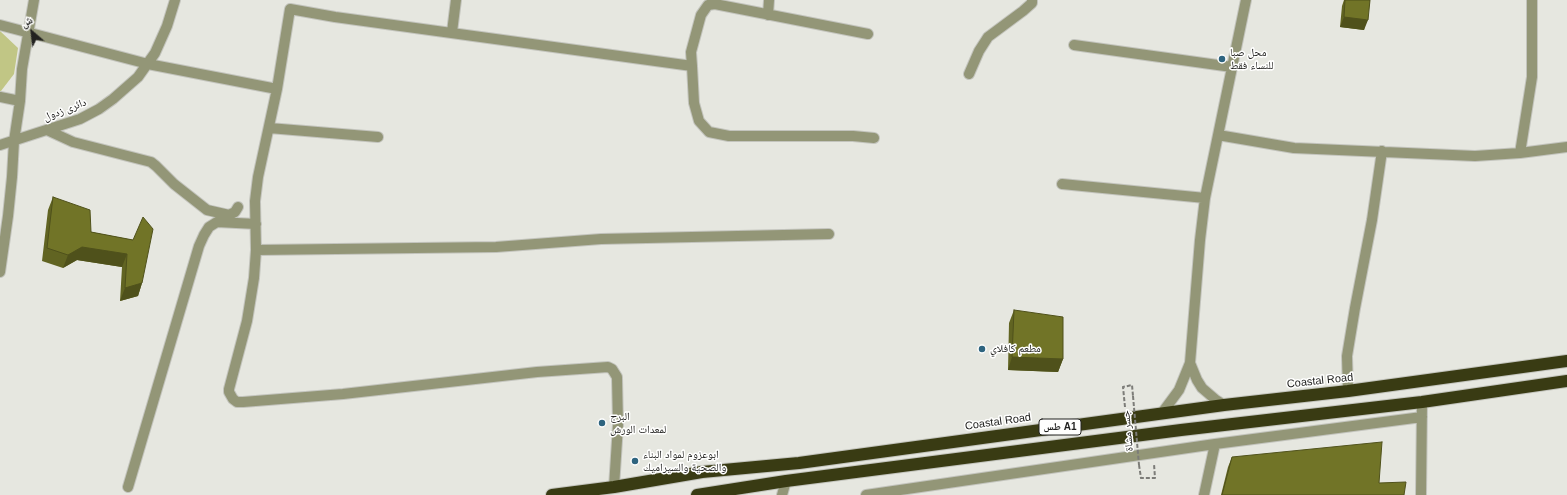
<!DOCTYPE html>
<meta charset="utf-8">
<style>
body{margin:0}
#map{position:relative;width:1567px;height:495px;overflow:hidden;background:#e6e7e0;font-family:Helvetica,"Noto Naskh Arabic",sans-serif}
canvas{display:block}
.north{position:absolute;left:12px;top:12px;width:40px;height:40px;-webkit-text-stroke:3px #fffffe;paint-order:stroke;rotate:332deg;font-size:11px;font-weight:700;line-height:16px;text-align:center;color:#222220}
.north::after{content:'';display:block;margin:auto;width:14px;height:18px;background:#222220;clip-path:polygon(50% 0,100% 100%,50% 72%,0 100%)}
</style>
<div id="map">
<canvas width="1567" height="495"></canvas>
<div class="north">ش</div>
</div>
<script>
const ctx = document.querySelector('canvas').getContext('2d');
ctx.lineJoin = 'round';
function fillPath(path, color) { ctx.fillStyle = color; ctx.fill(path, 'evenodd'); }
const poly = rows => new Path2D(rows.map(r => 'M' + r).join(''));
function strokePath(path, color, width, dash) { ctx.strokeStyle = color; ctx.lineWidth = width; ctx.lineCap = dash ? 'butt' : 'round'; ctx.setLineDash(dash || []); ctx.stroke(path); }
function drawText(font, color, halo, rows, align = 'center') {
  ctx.font = font + ' Helvetica,"Noto Naskh Arabic",sans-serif'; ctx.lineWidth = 3; ctx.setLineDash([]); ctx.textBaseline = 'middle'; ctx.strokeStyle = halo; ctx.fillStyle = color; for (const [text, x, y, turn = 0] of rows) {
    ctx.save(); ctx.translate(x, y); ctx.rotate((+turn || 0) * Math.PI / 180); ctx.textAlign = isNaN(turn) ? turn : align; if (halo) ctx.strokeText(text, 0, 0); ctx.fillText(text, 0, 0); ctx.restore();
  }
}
fillPath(poly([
 [0,31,18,48,14,74,1,91,0,91]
]), '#c1c685');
const minor = poly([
 [768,15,769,0],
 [0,25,148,64,277,89,258,177,255,201,256,250,254,278,247,321,229,389,229,392,233,399,237,402,243,402,343,394,537,372,608,367,612,369,617,377,618,425,614,487],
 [452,32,456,0],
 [1074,45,1232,67],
 [692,66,691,52,701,15,708,5,715,4,868,34],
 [969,74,979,51,988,37,1023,11,1032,3,1032,0],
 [277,89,290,9,335,17,692,66,694,103,699,121,709,132,729,136,853,136,874,138],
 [0,97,20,101,14,141,12,177,8,216,0,272],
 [20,101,22,69,34,0],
 [269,128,378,137],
 [47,130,73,142,151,162,156,166,174,184,207,210,229,215,235,212,238,207],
 [1218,135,1294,148,1475,156,1520,153,1567,147],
 [0,145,80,119,99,109,113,99,138,77,155,53,167,26,175,0],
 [1520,153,1532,77,1532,0],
 [1062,184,1205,198],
 [256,250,496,247,601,239,829,234],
 [1190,363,1197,380,1202,388,1216,400,1224,405],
 [1348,391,1347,356,1355,308,1372,220,1382,151],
 [1162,413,1179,390,1190,363,1200,240,1205,198,1246,0],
 [128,487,199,246,204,235,209,227,217,222,256,224],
 [782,495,786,481],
 [866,495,1215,444,1422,417],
 [1204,495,1215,444],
 [1421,495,1422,402]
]);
const highway = poly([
 [552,495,614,487,702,472,799,463,1224,405,1348,391,1567,361],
 [697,495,786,481,1181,430,1422,402,1567,381]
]);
strokePath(minor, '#c3c4bd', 12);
strokePath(highway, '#c3c4bd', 14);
strokePath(poly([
 [1125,407,1123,387,1132,385,1133,396],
 [1139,465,1141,478,1155,478,1154,464]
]), '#7c7c78', 2, [4, 2]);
strokePath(minor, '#939677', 10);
strokePath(highway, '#393b13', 12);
strokePath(poly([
 [1133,396,1139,465]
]), '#7c7c78', 2, [4, 2]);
fillPath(poly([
 [1344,0,1370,0,1364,30,1340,27,1342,6],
 [53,197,91,232,133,240,142,283,138,296,120,301,122,267,77,260,63,268,42,261,48,210],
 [1014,310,1063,359,1058,372,1008,370,1009,323],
 [1232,457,1379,483,1404,495,1221,495,1228,467]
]), '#616422');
fillPath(poly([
 [1344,17,1368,20,1364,30,1340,27],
 [82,247,127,254,122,267,77,260,63,268,68,255],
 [142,283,138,296,120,301,125,288],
 [1012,357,1063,359,1058,372,1008,370]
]), '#4f511b');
const building = poly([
 [1345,0,1370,0,1368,20,1344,17,1345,0],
 [53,197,90,210,91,232,133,240,143,217,153,229,142,283,125,288,127,254,82,247,68,255,47,248,53,197],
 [1014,310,1063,317,1063,359,1012,357,1014,310],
 [1382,442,1379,483,1406,482,1404,495,1222,495,1232,457,1382,442]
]);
fillPath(building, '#717427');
strokePath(building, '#4f511b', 1);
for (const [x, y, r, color] of [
 [1222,59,4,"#2e647f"],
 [982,349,4,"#2e647f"],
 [602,423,4,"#2e647f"],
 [635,461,4,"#2e647f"]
]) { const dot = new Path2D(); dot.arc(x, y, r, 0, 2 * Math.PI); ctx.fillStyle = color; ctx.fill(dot); strokePath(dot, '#fffffe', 1.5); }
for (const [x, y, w] of [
 [1060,427,42]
]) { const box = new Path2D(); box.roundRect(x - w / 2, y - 8, w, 16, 3); ctx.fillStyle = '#fffffe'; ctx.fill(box); strokePath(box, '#222220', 1); }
drawText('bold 10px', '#222220', null, [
 ["طس A1",1060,427]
]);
drawText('11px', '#222220', '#fffffe', [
 ["محل صبا",1230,53],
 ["للنساء فقط",1230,66],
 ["مطعم كافلاي",990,349],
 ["البرج",610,417],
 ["لمعدات الورش",610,430],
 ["ابوعزوم لمواد البناء",643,455],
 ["والصحية والسيراميك",643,468]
], 'left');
drawText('11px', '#222220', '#fffffe', [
 ["دائرى زدول",65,110,-21],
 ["Coastal Road",1320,381,-6],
 ["Coastal Road",998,422,-8],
 ["جسر مشاة",1128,431,-95]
]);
</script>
